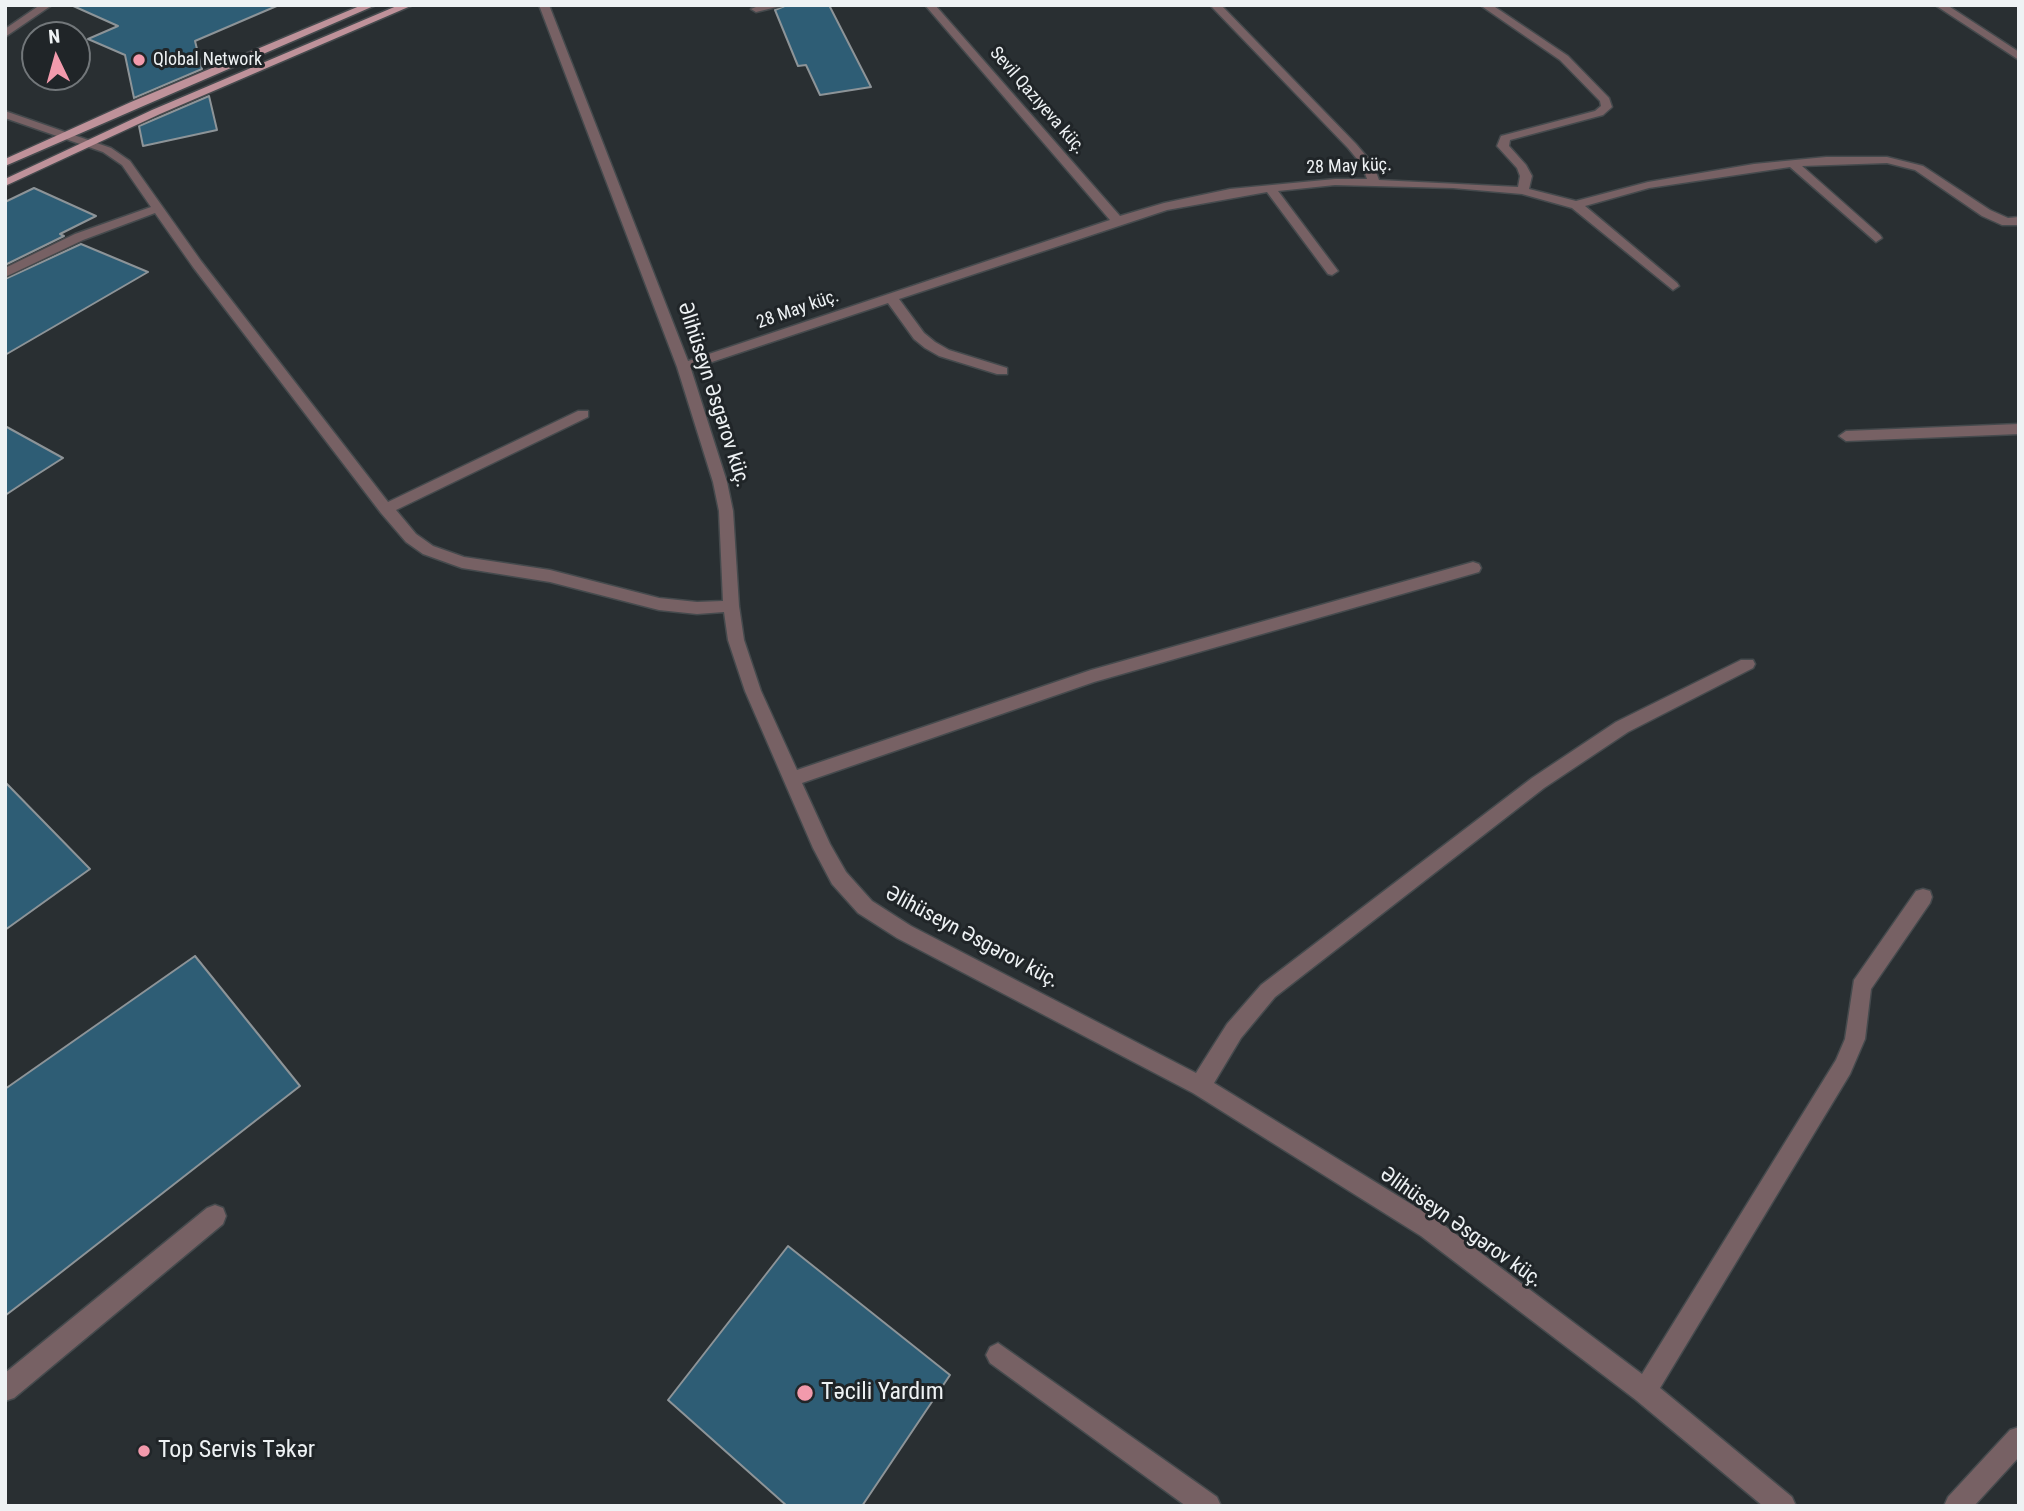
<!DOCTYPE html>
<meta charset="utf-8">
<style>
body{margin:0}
#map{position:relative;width:2024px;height:1511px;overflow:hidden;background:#292f32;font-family:"Roboto Condensed",sans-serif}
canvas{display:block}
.frame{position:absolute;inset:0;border:7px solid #eef2f4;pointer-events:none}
.north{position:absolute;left:21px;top:21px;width:70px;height:70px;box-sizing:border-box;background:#202528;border:2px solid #72777a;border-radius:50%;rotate:355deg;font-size:19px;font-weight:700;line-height:28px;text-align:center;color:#eef2f4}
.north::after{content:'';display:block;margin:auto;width:24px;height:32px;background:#f29aac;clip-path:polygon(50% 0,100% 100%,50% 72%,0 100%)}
</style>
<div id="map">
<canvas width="2024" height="1511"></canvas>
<div class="frame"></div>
<div class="north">N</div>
</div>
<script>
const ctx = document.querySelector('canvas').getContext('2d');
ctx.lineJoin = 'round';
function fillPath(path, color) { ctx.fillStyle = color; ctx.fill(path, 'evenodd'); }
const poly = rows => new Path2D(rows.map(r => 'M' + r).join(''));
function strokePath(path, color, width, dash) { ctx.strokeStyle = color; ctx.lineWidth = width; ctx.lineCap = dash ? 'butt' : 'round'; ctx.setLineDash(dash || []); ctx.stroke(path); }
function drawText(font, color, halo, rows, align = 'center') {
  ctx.font = font + ' "Roboto Condensed",sans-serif'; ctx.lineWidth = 6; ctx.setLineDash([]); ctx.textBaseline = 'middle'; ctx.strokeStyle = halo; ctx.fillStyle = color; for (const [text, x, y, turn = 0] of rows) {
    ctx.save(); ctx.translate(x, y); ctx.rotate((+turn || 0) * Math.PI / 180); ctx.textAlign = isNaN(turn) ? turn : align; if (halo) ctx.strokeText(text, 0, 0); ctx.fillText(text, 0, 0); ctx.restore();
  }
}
const building = poly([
 [71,5,279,5,195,41,202,69,134,98,125,55,88,39,118,26,71,5],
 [787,5,829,5,871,87,820,95,806,65,798,66,775,10,787,5],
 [209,96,217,130,143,146,139,126,209,96],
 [34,188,96,216,60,234,64,236,5,265,5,202,34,188],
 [81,244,148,272,5,355,5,279,81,244],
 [5,426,63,458,5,495,5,426],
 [5,782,90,869,5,930,5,782],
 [195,956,300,1086,5,1316,5,1089,195,956],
 [788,1246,950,1375,862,1506,787,1506,668,1400,788,1246]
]);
fillPath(building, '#2e5d75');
strokePath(building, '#8d9498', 2);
const minor = poly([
 [40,5,52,5,5,37,5,29,40,5],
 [539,5,549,5,688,361,1110,220,925,5,935,5,1120,216,1164,203,1230,189,1335,179,1367,179,1362,165,1348,148,1210,5,1221,5,1356,144,1373,164,1379,180,1518,187,1520,176,1517,168,1497,146,1501,136,1595,111,1601,106,1600,101,1560,60,1480,5,1492,5,1568,56,1609,98,1612,107,1603,115,1510,140,1509,146,1526,165,1532,176,1529,189,1576,201,1648,182,1754,164,1826,157,1887,157,1923,166,1990,210,2008,218,2019,217,2019,225,2002,225,1982,216,1915,170,1887,163,1802,166,1880,235,1882,238,1876,242,1790,167,1649,188,1585,206,1677,283,1679,286,1673,290,1572,208,1522,194,1453,188,1335,185,1278,191,1338,271,1332,275,1328,274,1267,192,1167,210,899,299,924,333,935,342,949,350,1007,368,1007,374,997,374,939,356,925,348,914,339,888,303,691,369,727,482,733,511,739,606,744,640,761,691,797,770,1091,670,1473,562,1479,564,1481,568,1479,572,1094,682,802,783,830,844,846,872,872,901,911,926,1196,1073,1227,1024,1261,985,1532,778,1616,722,1741,660,1753,660,1755,664,1753,668,1628,732,1544,788,1275,997,1241,1038,1214,1083,1437,1220,1642,1374,1836,1060,1845,1039,1854,980,1916,891,1923,889,1930,891,1932,897,1930,903,1871,989,1865,1039,1850,1074,1660,1388,1792,1497,1796,1506,1763,1506,1636,1400,1421,1236,1193,1093,897,938,858,913,832,884,813,848,745,691,728,640,724,612,697,614,659,610,550,582,462,568,423,554,406,542,381,513,193,267,155,213,83,240,5,277,5,268,75,234,151,207,122,165,103,152,5,118,5,111,111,148,130,161,201,261,388,502,578,411,588,411,588,417,396,510,416,534,433,546,464,557,550,570,659,598,697,602,723,601,719,511,713,482,677,367,539,5],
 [761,5,785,5,756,12,751,9,761,5],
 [1935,5,1947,5,2019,52,2019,60,1935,5],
 [2019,424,2019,434,1846,441,1839,436,1846,431,2019,424],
 [215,1205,223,1208,226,1216,223,1224,14,1398,5,1401,5,1373,207,1208,215,1205],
 [998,1343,1217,1497,1221,1506,1186,1506,990,1363,986,1355,990,1347,998,1343],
 [2019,1427,2019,1457,1974,1506,1944,1506,1948,1497,2010,1430,2019,1427]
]);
const major = poly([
 [362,5,376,5,5,166,5,159,131,102,362,5],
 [399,5,413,5,160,114,5,186,5,179,152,110,399,5]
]);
strokePath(minor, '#454a4d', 3);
strokePath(major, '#454a4d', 3);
fillPath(minor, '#776164');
fillPath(major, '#bf929a');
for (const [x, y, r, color] of [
 [139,60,7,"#f29aac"],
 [805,1393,9,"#f29aac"],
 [144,1451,7,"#f29aac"]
]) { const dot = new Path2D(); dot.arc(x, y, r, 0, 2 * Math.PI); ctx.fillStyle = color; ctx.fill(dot); strokePath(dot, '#202528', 2.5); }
drawText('18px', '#eef2f4', '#202528', [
 ["Qlobal Network",153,60]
], 'left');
drawText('18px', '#eef2f4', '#202528', [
 ["Sevil Qazıyeva küç.",1037,101,49],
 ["28 May küç.",1349,167,-2],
 ["28 May küç.",798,310,-19]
]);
drawText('21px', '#eef2f4', '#202528', [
 ["Əlihüseyn Əsgərov küç.",713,395,72],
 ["Əlihüseyn Əsgərov küç.",972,938,28],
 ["Əlihüseyn Əsgərov küç.",1461,1228,35]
]);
drawText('24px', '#eef2f4', '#202528', [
 ["Təcili Yardım",821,1393],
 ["Top Servis Təkər",158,1451]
], 'left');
</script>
